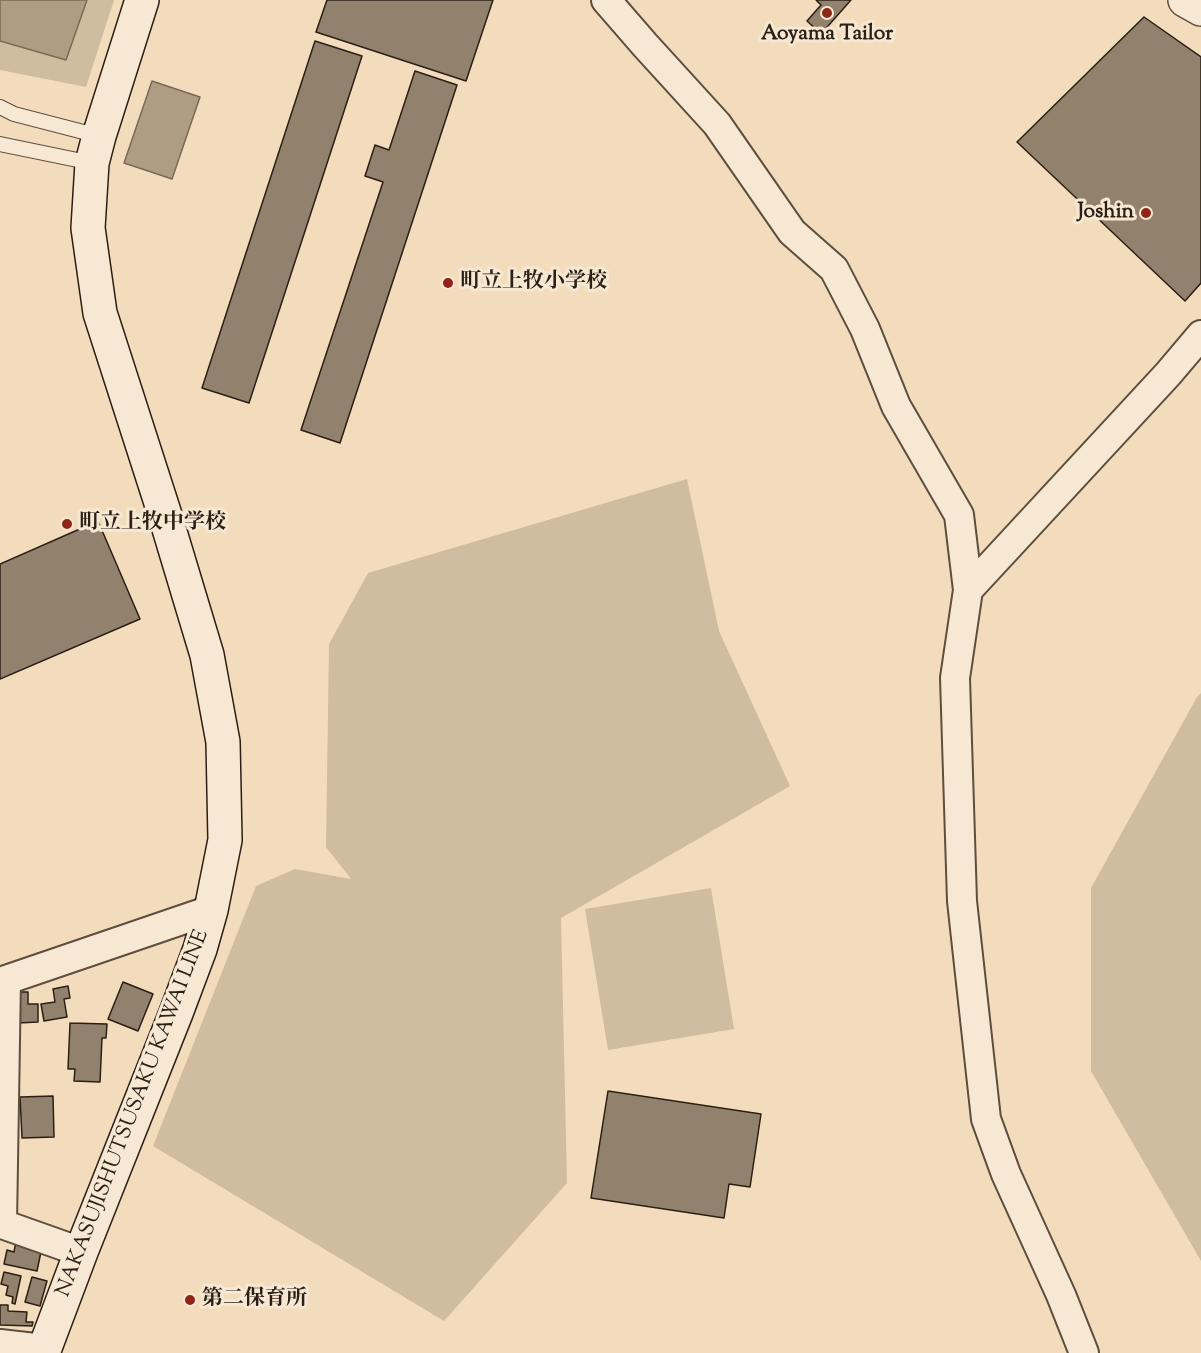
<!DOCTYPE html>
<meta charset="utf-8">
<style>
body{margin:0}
canvas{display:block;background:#f2dcbb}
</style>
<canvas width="1201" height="1353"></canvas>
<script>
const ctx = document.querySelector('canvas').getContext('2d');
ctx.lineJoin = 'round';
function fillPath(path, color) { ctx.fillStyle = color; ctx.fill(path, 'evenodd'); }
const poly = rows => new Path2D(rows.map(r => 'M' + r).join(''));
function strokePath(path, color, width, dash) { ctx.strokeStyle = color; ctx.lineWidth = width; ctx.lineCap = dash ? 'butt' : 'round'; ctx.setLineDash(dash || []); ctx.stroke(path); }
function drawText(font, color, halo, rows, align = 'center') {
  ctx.font = font + ' "Sorts Mill Goudy","Noto Serif JP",serif'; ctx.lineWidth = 6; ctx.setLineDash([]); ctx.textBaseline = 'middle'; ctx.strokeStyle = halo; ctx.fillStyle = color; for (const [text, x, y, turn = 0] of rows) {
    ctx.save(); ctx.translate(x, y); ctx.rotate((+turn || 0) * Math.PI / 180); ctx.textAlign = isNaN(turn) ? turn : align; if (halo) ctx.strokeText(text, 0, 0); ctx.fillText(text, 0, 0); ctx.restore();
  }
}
fillPath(poly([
 [87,0,114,0,86,87,0,70,0,41,66,60],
 [687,479,719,631,790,786,561,918,567,1183,444,1321,153,1146,256,886,295,869,351,879,326,847,329,644,368,573],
 [1201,693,1201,1261,1091,1071,1091,888,1197,697],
 [711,888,734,1029,608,1050,585,909]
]), '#d0bc9f');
const water = poly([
 [0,0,87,0,66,60,0,41,0,0],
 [152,81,200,97,172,179,124,163,152,81]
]);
fillPath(water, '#ae9c83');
strokePath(water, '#7a6a57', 1.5);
const building = poly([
 [327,0,493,0,466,81,316,32,327,0],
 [816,0,851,0,821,34,807,21,821,5,816,0],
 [1144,17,1201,57,1201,283,1185,301,1017,142,1144,17],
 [315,41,362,56,249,403,202,388,315,41],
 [415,71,457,85,340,443,301,430,383,182,365,176,375,145,389,150,415,71],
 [98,521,140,619,0,679,0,564,98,521],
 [123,982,153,994,138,1031,108,1019,123,982],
 [68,986,70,998,64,999,67,1017,44,1021,41,1004,55,1002,53,989,68,986],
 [17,992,28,992,28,1004,38,1004,38,1022,18,1023,17,992],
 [70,1023,107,1024,106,1038,102,1038,100,1082,74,1081,75,1069,68,1069,70,1023],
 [608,1091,761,1114,750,1187,729,1184,724,1218,591,1198,608,1091],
 [53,1096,54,1137,22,1138,20,1097,53,1096],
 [16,1241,42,1247,37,1271,4,1264,7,1250,14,1252,16,1241],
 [4,1272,21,1276,15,1304,12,1303,13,1297,6,1295,8,1286,1,1284,4,1272],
 [32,1277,47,1281,40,1306,25,1302,32,1277],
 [0,1305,8,1305,8,1311,27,1312,26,1322,33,1322,32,1326,0,1325,0,1305]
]);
fillPath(building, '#92816c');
strokePath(building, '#2b1f16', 1.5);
const service = poly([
 [0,107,14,114,99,136],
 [0,144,92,163]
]);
const minor = poly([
 [606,0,645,45,717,124,792,232,834,269,865,329,896,406,959,515,968,590,955,678,962,901,986,1119,1006,1174,1061,1295,1084,1353],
 [968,590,1168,374,1201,335],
 [6,980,2,1224,81,1252],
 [0,982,211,910],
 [0,1344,44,1349]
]);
const tertiary = poly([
 [1185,0,1201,9]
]);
const secondary = poly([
 [43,1353,81,1252,176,1013,200,949,211,910,225,840,223,742,207,655,164,512,100,313,88,228,92,163,99,136,142,0]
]);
strokePath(service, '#5d4e3f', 16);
strokePath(minor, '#5d4e3f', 32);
strokePath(tertiary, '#5d4e3f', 36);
strokePath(secondary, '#2b1f16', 36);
strokePath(service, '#f7e8d3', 14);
strokePath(minor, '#f7e8d3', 28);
strokePath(tertiary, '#f7e8d3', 33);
strokePath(secondary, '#f7e8d3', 33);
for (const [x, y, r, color] of [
 [827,13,6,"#8f2418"],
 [1146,213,6,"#8f2418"],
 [448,283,6,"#8f2418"],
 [67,524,6,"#8f2418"],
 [190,1300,6,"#8f2418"]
]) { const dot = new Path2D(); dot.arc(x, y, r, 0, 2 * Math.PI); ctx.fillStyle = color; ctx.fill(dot); strokePath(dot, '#f7e8d3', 2); }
drawText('bold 21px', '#2b1f16', '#f7e8d3', [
 ["Aoyama Tailor",827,35,"center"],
 ["Joshin",1134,213,"right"],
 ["町立上牧小学校",460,283],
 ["町立上牧中学校",79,524],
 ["第二保育所",202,1300]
], 'left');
drawText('21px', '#2b1f16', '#f7e8d3', [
 ["NAKASUJISHUTSUSAKU KAWAI LINE",134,1114,-69]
]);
</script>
